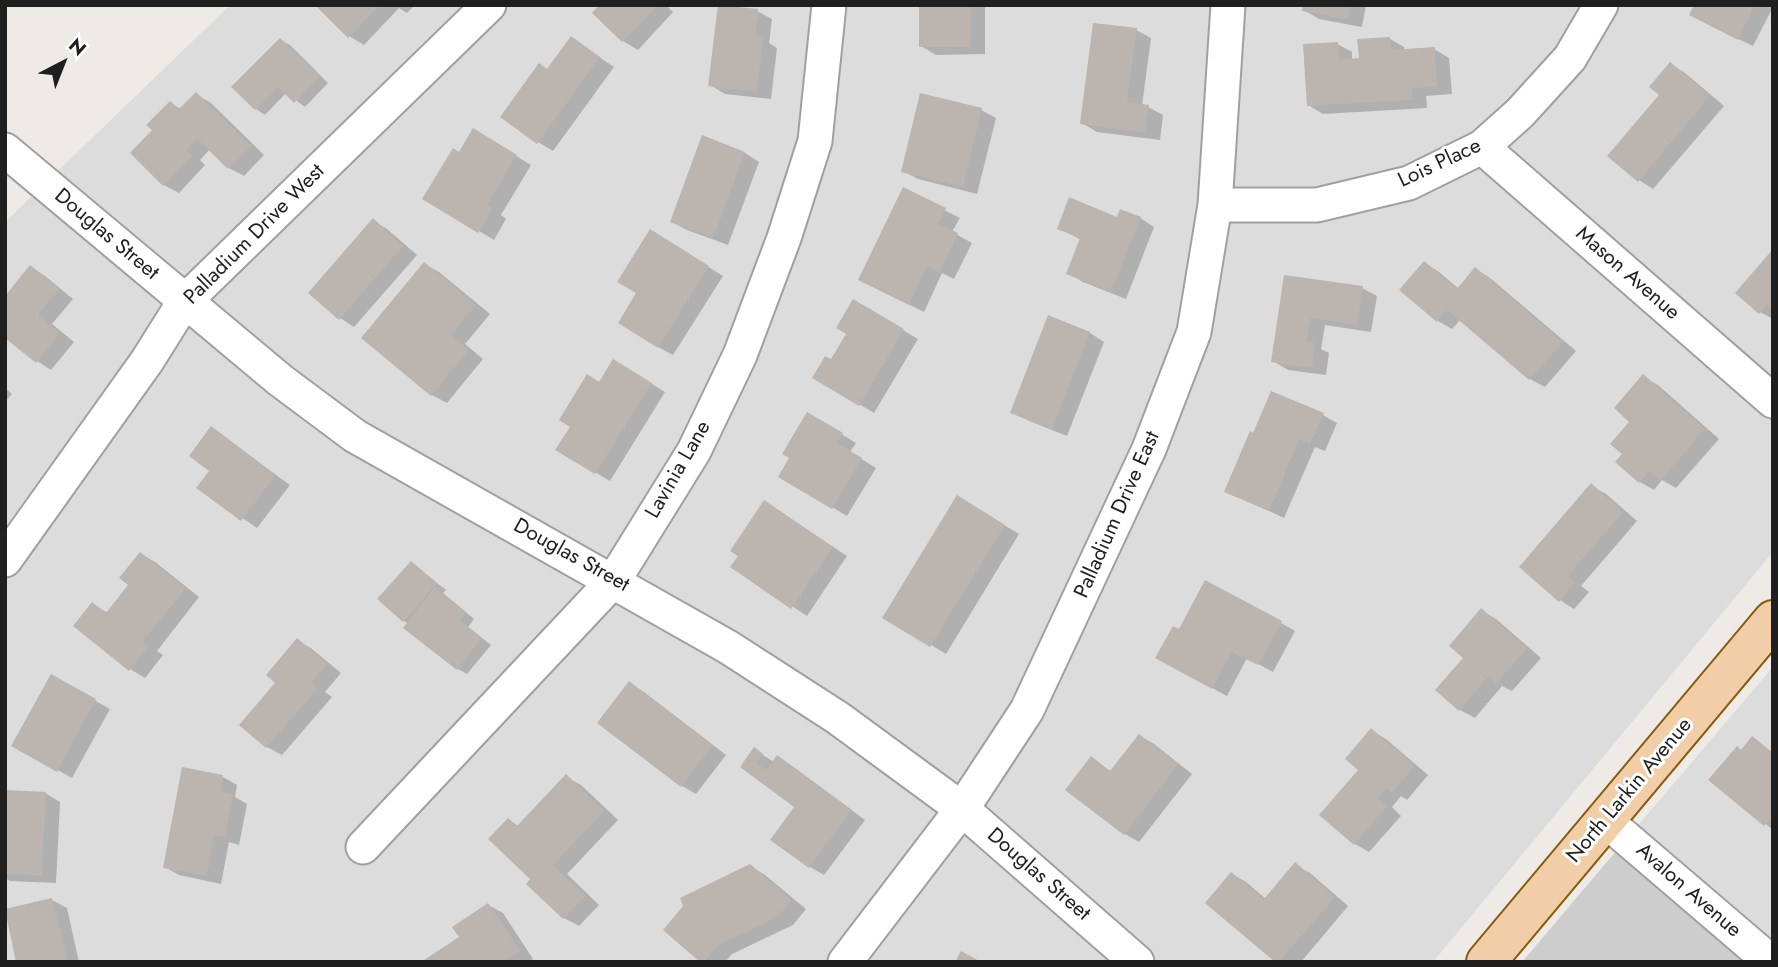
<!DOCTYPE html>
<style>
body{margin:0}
#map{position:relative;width:1778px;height:967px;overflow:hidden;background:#eeebe6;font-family:Jost,sans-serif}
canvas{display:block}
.frame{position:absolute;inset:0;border:7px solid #1f1f1f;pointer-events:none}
.north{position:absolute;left:28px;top:28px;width:70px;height:70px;-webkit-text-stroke:5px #fff;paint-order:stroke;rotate:42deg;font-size:19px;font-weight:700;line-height:28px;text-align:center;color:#1f1f1f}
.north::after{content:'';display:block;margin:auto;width:24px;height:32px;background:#1f1f1f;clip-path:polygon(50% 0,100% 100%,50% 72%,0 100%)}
</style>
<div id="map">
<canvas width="1778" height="967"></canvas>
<div class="frame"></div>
<div class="north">N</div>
</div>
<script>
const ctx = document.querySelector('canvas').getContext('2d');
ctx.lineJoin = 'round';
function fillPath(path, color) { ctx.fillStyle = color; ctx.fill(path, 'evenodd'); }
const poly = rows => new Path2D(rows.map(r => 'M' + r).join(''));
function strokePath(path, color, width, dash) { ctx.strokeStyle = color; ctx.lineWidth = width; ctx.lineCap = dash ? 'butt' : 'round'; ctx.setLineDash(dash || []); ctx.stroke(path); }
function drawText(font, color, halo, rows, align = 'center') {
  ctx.font = font + ' Jost,sans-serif'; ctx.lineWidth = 6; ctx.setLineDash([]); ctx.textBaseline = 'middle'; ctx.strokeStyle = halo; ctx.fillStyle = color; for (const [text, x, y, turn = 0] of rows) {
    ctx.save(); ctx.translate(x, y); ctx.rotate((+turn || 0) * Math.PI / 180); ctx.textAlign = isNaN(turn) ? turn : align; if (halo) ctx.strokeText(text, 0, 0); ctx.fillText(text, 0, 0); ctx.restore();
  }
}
fillPath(poly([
 [230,5,1773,5,1773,552,1433,962,5,962,5,222],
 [1773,667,1773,962,1623,843]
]), '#dddcdc');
fillPath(poly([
 [1623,843,1763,962,1522,962]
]), '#cdcdcd');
fillPath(poly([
 [322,5,415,5,407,13,399,8,364,45,349,36],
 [602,5,670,5,668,7,673,12,638,50,623,41,594,13],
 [921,5,985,5,985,54,936,55,921,46],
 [1305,5,1366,5,1362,27,1319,19,1304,10],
 [1696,5,1773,5,1773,7,1753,46,1705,23],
 [757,11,772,19,769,43,777,48,771,99,725,94,710,85],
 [1136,30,1151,38,1142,106,1148,107,1163,115,1160,140,1097,132,1082,123],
 [571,38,614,67,553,151,538,142,548,70],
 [1390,39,1404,47,1405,51,1434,49,1449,58,1452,94,1426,96,1427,108,1323,114,1308,105,1337,44,1352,52,1352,61,1361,60],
 [280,40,290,45,328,83,305,107,286,93,265,115,256,109],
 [1671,64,1685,73,1724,106,1653,189,1639,180],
 [196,94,211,103,264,155,244,176,229,168,210,149,200,160,205,165,179,193,164,185,154,130,170,103,181,109],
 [981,110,996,118,977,194,918,179,903,171],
 [474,131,531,165,501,215,506,219,494,240,424,198,460,154],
 [703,138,745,153,759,162,728,245,687,230,672,222],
 [904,190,960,218,952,232,972,243,954,279,942,273,924,312,875,288],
 [1140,218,1154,227,1126,299,1083,282,1068,273,1081,240,1059,228,1118,219],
 [373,221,387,229,417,255,354,327,340,318],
 [665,240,723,276,673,355,658,347,639,293],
 [1773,251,1773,319,1760,312],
 [1425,263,1439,272,1459,289,1476,269,1490,278,1576,351,1545,387,1530,379,1461,319,1452,329,1438,321],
 [424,264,439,272,490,314,465,344,483,359,447,403,432,395],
 [31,267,45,276,73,299,52,324,74,342,51,370,37,361],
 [1285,277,1362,288,1377,296,1371,332,1325,325,1321,349,1329,353,1326,375,1288,370,1273,361],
 [854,301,918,339,874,413,815,378,831,362,848,333],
 [1049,317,1090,333,1104,342,1067,436,1027,420,1012,412],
 [614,361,665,392,610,481,558,450],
 [1643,377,1658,385,1719,439,1676,488,1662,480,1654,490,1640,482,1624,454],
 [5,388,12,394,5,402],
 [808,414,856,443,850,452,876,468,847,516,780,476,792,457],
 [1323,415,1337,423,1325,451,1315,447,1284,518,1226,491],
 [211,429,290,485,257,528,199,488,211,471],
 [1591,486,1606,494,1637,521,1581,586,1589,592,1574,609,1560,600],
 [958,497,1019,534,946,654,885,617],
 [779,511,847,556,807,616,733,567],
 [141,554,155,562,199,597,157,651,163,655,145,678,130,669,75,626,92,604,108,613,130,585],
 [411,563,446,590,443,593,474,619,468,627,491,645,467,674,458,669,380,599],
 [1482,611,1496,619,1541,658,1512,691,1502,686,1475,718,1460,710,1438,690,1465,658],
 [1281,623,1295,631,1273,672,1247,658,1227,696,1172,666,1180,632],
 [297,640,312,649,341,673,325,692,332,697,282,755,267,747,241,724,278,683],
 [51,676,110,709,72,778,14,746],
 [629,683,644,692,726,755,696,794,682,786],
 [1372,731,1386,739,1428,775,1407,800,1401,796,1392,807,1401,816,1369,852,1355,844,1360,770],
 [1140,736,1154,744,1192,774,1139,842,1125,834,1091,759,1112,772],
 [1753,738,1773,753,1773,830,1711,779],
 [755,750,774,762,777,757,792,766,865,820,824,875,810,867,797,806,743,766],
 [223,777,237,785,235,797,247,804,239,845,229,842,221,884,179,875,165,867],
 [566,777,581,785,618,820,567,874,599,905,579,926,564,918,532,879,508,820,519,826],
 [5,791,45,793,60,802,56,883,10,881,5,878],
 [1295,865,1310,873,1348,906,1301,962,1277,962,1232,874,1246,882,1266,899],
 [750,866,765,875,806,909,793,925,732,954,725,962,703,962],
 [52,900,67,908,79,962,18,962],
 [488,905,503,913,533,959,530,962,424,962,461,937]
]), '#0003');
fillPath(poly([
 [319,5,380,5,348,38,317,7],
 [599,5,658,5,622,42,592,13],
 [718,5,758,9,755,36,763,38,757,92,708,86],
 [919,5,971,5,971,47,919,47],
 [1303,5,1350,5,1348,20,1302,11],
 [1694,5,1755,5,1738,40,1689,15],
 [1093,23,1137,28,1127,102,1149,105,1145,133,1080,124],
 [571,36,600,57,537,144,500,117,539,63,547,69],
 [1390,37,1391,50,1435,47,1437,87,1412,88,1413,100,1307,106,1303,44,1338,42,1339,60,1359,58,1357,39],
 [280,38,320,76,294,103,278,87,255,110,231,87],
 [1670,62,1710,96,1638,182,1607,156,1659,95,1649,87],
 [196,92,251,146,228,169,197,139,186,150,192,156,163,186,130,153,152,130,146,125,170,101,179,109],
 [920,93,982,108,963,187,901,172],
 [473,128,517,155,487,205,493,209,478,233,422,199,453,148,459,152],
 [702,135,745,152,713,238,670,222],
 [903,187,946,208,938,224,958,233,939,272,927,266,909,305,858,280],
 [1069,197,1117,217,1120,209,1141,217,1111,292,1066,274,1080,238,1057,229],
 [373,218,403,246,339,320,308,293],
 [650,229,709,266,658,348,618,323,636,293,617,282],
 [1773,249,1773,309,1767,304,1759,314,1735,293],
 [1424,261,1457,289,1475,267,1563,342,1529,380,1447,310,1437,322,1399,290],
 [424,262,476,305,451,335,469,350,431,396,361,338],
 [30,265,60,289,38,315,60,333,36,363,5,338,5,296],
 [1284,275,1363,286,1357,325,1310,318,1307,342,1315,343,1312,368,1271,362],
 [853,299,904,329,859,406,812,378,825,356,831,359,846,334,836,328],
 [1048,315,1090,332,1052,429,1010,413],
 [613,359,652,383,595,474,555,450,570,427,559,420,587,374,599,382],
 [1643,374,1705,429,1660,481,1649,471,1639,483,1615,462,1622,454,1610,444,1629,422,1614,408],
 [1271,391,1324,413,1310,444,1299,440,1269,511,1224,492,1250,431,1253,433],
 [807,412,843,433,837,443,862,458,832,509,778,477,789,458,782,454],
 [211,426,276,475,241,521,196,488,209,471,189,456],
 [1591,483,1623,512,1568,576,1575,583,1559,602,1519,567],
 [957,495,1005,525,930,647,882,618],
 [764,500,833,547,791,609,730,567,738,556,730,551],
 [140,552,186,588,143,641,149,646,129,671,73,626,92,602,106,613,128,585,119,578],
 [411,561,437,583,403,622,377,599],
 [1205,580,1282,621,1258,665,1232,652,1212,689,1155,658,1173,626,1179,629],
 [435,587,466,612,460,620,482,638,457,670,403,628],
 [1481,608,1527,648,1496,684,1488,677,1459,711,1435,690,1463,658,1449,646],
 [297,638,327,664,312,682,318,688,266,748,239,725,275,683,266,675],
 [51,674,96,699,57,772,11,746],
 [629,681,713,745,681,787,597,723],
 [1371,728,1415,766,1392,793,1387,788,1378,798,1387,806,1354,845,1319,815,1358,770,1345,759],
 [1139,734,1178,764,1124,835,1065,790,1091,756,1110,771],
 [1752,736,1773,753,1773,816,1764,826,1708,780,1737,746,1741,750],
 [754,747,763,754,757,763,766,770,777,755,852,810,809,868,770,840,794,807,740,767],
 [182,767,223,775,220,791,233,794,225,837,214,835,207,876,163,868],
 [566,774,604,811,553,865,586,896,563,919,526,884,530,879,488,839,508,818,517,826],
 [5,790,46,792,42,876,5,874],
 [1295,862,1335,897,1279,962,1275,962,1205,903,1231,872,1264,899],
 [750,864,792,900,778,917,717,946,704,962,700,962,663,930,683,906,680,898],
 [52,898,68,962,16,962,5,909],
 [488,903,520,951,503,962,421,962,459,937,452,927],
 [961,951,981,962,955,962]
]), '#bbb4af');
const minor = poly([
 [1482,147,1773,401],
 [5,150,280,380,355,436,728,647,838,718,962,809,1137,962],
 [1215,205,1317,205,1409,183,1482,147,1520,113,1570,58,1601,5],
 [5,560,147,361,184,302,489,5],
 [1605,820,1771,962],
 [363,847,614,580,694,451,740,355,784,238,815,141,829,5],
 [845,962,962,809,1027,710,1149,449,1194,332,1215,205,1228,5]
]);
const major = poly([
 [1486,962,1773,620]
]);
strokePath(minor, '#a0a0a0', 37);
strokePath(major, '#895b11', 42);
strokePath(minor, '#fff', 33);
strokePath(major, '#f2cea8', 38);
drawText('21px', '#1f1f1f', '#fff', [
 ["Lois Place",1440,164,-25],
 ["Douglas Street",106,235,40],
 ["Palladium Drive West",255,235,-45],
 ["Mason Avenue",1627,274,41],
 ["Lavinia Lane",679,470,-60],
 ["Palladium Drive East",1118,515,-66],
 ["Douglas Street",571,556,29],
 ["North Larkin Avenue",1630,791,-50],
 ["Douglas Street",1038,875,41],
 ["Avalon Avenue",1688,891,41]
]);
</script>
